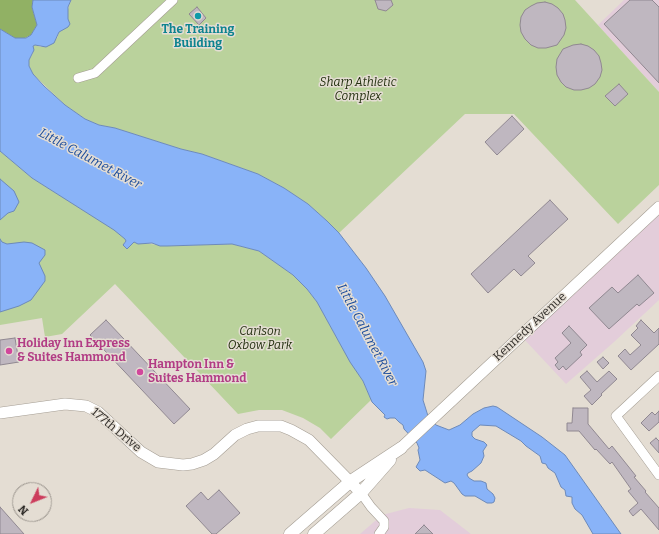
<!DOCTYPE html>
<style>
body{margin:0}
#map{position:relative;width:659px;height:534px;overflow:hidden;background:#e4ddd3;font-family:Bitter,serif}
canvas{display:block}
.north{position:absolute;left:12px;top:482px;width:40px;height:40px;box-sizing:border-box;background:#e4ddd3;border:1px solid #9b958e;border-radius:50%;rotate:227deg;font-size:11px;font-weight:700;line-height:16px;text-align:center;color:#2d2a27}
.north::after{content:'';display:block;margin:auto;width:14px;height:18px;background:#cc3c5c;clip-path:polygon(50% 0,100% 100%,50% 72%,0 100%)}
</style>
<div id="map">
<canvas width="659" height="534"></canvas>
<div class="north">N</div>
</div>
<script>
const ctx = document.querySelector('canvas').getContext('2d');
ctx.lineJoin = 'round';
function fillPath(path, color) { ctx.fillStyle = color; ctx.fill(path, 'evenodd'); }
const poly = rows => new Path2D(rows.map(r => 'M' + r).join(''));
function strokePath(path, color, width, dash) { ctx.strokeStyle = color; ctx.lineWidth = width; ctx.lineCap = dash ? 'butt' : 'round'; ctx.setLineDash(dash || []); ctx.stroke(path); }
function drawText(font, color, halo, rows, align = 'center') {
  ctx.font = font + ' Bitter,serif'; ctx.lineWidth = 3; ctx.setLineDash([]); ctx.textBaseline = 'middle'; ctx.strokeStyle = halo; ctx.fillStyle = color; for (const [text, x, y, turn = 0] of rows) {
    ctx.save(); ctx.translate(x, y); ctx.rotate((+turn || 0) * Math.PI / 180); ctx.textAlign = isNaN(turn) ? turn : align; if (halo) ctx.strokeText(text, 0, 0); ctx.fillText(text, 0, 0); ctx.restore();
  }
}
fillPath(poly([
 [624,0,659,0,659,92,598,25],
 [659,210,659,300,614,342,566,384,523,338],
 [409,508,440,510,471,534,360,534,382,515]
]), '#e3cdda');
fillPath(poly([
 [71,0,575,0,659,92,659,185,618,224,514,114,465,114,339,233,327,221,308,204,284,188,258,174,202,154,181,149,115,128,99,125,85,119,65,105,33,74,29,66,29,60,33,53,33,46,35,45,41,47,57,38,59,32,69,24,67,13],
 [0,151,32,178,115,230,125,239,126,241,124,243,132,244,134,242,167,246,232,244,259,251,265,255,293,275,307,289,317,302,338,340,363,381,371,400,331,439,320,428,303,418,282,410,259,410,238,414,115,284,62,334,45,337,42,318,0,325]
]), '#bad29c');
fillPath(poly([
 [0,0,33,0,32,7,37,25,31,35,25,38,15,38,0,29]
]), '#91b164');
const water = poly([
 [33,0,71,0,68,7,68,19,70,24,68,27,59,32,54,43,46,47,35,45,33,46,34,50,29,60,29,66,33,74,44,86,65,105,85,119,99,125,115,128,181,149,202,154,258,174,284,188,308,204,327,221,339,233,366,268,385,296,423,362,426,371,423,400,428,416,436,425,449,430,460,425,473,414,484,408,493,406,497,407,542,437,565,455,621,534,593,534,582,515,575,509,572,503,572,497,566,496,565,490,561,487,555,473,548,468,546,464,542,463,540,456,526,446,521,441,496,426,480,425,472,432,472,436,475,439,484,442,487,445,483,451,484,456,481,463,472,471,468,473,467,475,469,478,474,481,481,481,486,483,487,489,493,494,495,498,494,502,492,503,487,503,475,496,465,496,462,494,454,483,451,481,445,483,425,470,420,471,416,467,420,460,418,450,419,448,417,443,404,429,403,425,399,422,395,418,390,418,387,419,384,417,385,415,372,402,363,381,350,362,317,302,307,289,293,275,259,251,232,244,167,246,160,246,152,243,138,244,134,242,127,249,123,245,126,241,125,239,114,230,32,178,0,151,0,29,15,38,26,38,31,35,37,25,32,7,33,0],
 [0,179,14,191,19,202,14,211,8,213,0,220,0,179],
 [0,239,2,242,7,244,24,242,32,243,45,250,45,255,39,263,45,276,45,281,31,300,19,306,0,312,0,239]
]);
fillPath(water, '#89b3f8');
strokePath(water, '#6d8ab9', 1);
const building = poly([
 [375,0,391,0,393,5,386,11,378,9,375,0],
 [630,0,652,0,659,7,659,83,604,24,630,0],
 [545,2,552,4,558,8,563,14,565,20,566,28,564,35,557,45,546,48,538,48,531,45,525,39,521,32,520,25,521,17,525,10,531,6,537,3,545,2],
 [197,7,206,18,199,25,189,14,197,7],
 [581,44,588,46,594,50,599,56,601,63,602,70,600,77,595,84,589,88,581,90,574,90,566,87,561,82,557,75,556,67,557,59,563,49,573,45,581,44],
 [619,84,628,94,615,106,605,96,619,84],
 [512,116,524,129,497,155,485,142,512,116],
 [550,200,568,219,528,256,535,263,521,276,514,269,488,293,471,274,550,200],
 [638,275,654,293,639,306,637,304,609,329,589,308,612,287,618,293,638,275],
 [106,320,190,409,174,424,90,335,106,320],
 [641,320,654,333,659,328,659,344,631,370,618,356,625,349,630,355,641,345,631,335,638,328,636,326,641,320],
 [569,326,587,345,580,352,582,355,566,370,563,366,559,370,555,365,558,362,555,358,571,343,562,333,569,326],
 [15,338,19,362,0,365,0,340,15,338],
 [603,357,609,363,603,369,597,362,603,357],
 [587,371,597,382,609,371,617,379,601,394,602,395,592,405,584,396,591,390,580,377,587,371],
 [573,408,588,408,588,424,609,449,612,446,636,476,634,477,646,491,645,492,659,508,659,530,641,509,633,516,629,511,638,503,628,491,631,489,612,462,610,464,596,449,595,450,579,431,567,431,567,423,572,423,573,408],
 [659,411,659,422,649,431,641,423,652,412,655,415,659,411],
 [656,438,659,441,659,453,650,443,656,438],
 [219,490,240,513,216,534,212,534,186,506,201,492,208,500,219,490],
 [0,507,24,534,0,534,0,507],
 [424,525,433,534,415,534,424,525]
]);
fillPath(building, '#bfb7c0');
strokePath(building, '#908891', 1);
const minor = poly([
 [78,78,95,73,173,0],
 [659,376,616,416,659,475],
 [361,493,371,507,384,521,384,527,379,534]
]);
const tertiary = poly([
 [0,413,65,404,86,406,98,412,141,452,158,462,183,465,192,464,204,460,214,454,235,435,247,429,258,426,281,426,291,430,309,440,361,493],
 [401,448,659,207]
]);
const secondary = poly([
 [290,534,351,481,401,448],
 [314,534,361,493,390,460]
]);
strokePath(minor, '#a49d93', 10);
strokePath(tertiary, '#a49d93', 12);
strokePath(secondary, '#a49d93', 13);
strokePath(minor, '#fff', 9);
strokePath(tertiary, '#fff', 11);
strokePath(secondary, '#fff', 12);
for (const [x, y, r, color] of [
 [198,16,4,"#0f9aa8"],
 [9,351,4,"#d1479c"],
 [140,372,4,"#d1479c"]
]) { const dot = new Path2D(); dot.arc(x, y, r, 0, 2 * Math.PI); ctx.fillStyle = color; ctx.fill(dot); strokePath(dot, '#e4ddd3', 1.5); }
drawText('bold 12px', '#0d838f', '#e4ddd3', [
 ["The Training",198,30],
 ["Building",198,44]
]);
drawText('italic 12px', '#243110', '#e4ddd3', [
 ["Sharp Athletic",358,83],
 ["Complex",358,97],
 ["Carlson",260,332],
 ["Oxbow Park",260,346]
]);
drawText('12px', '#2d2a27', '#e4ddd3', [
 ["Kennedy Avenue",530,327,-43],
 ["177th Drive",116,430,40]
]);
drawText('bold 12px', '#b23c85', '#e4ddd3', [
 ["Holiday Inn Express",17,344],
 ["& Suites Hammond",17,358],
 ["Hampton Inn &",148,365],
 ["Suites Hammond",148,379]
], 'left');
drawText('italic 13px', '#1d4d9c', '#e4ddd3', [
 ["Little Calumet River",90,159,28],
 ["Little Calumet River",367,335,62]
]);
</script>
